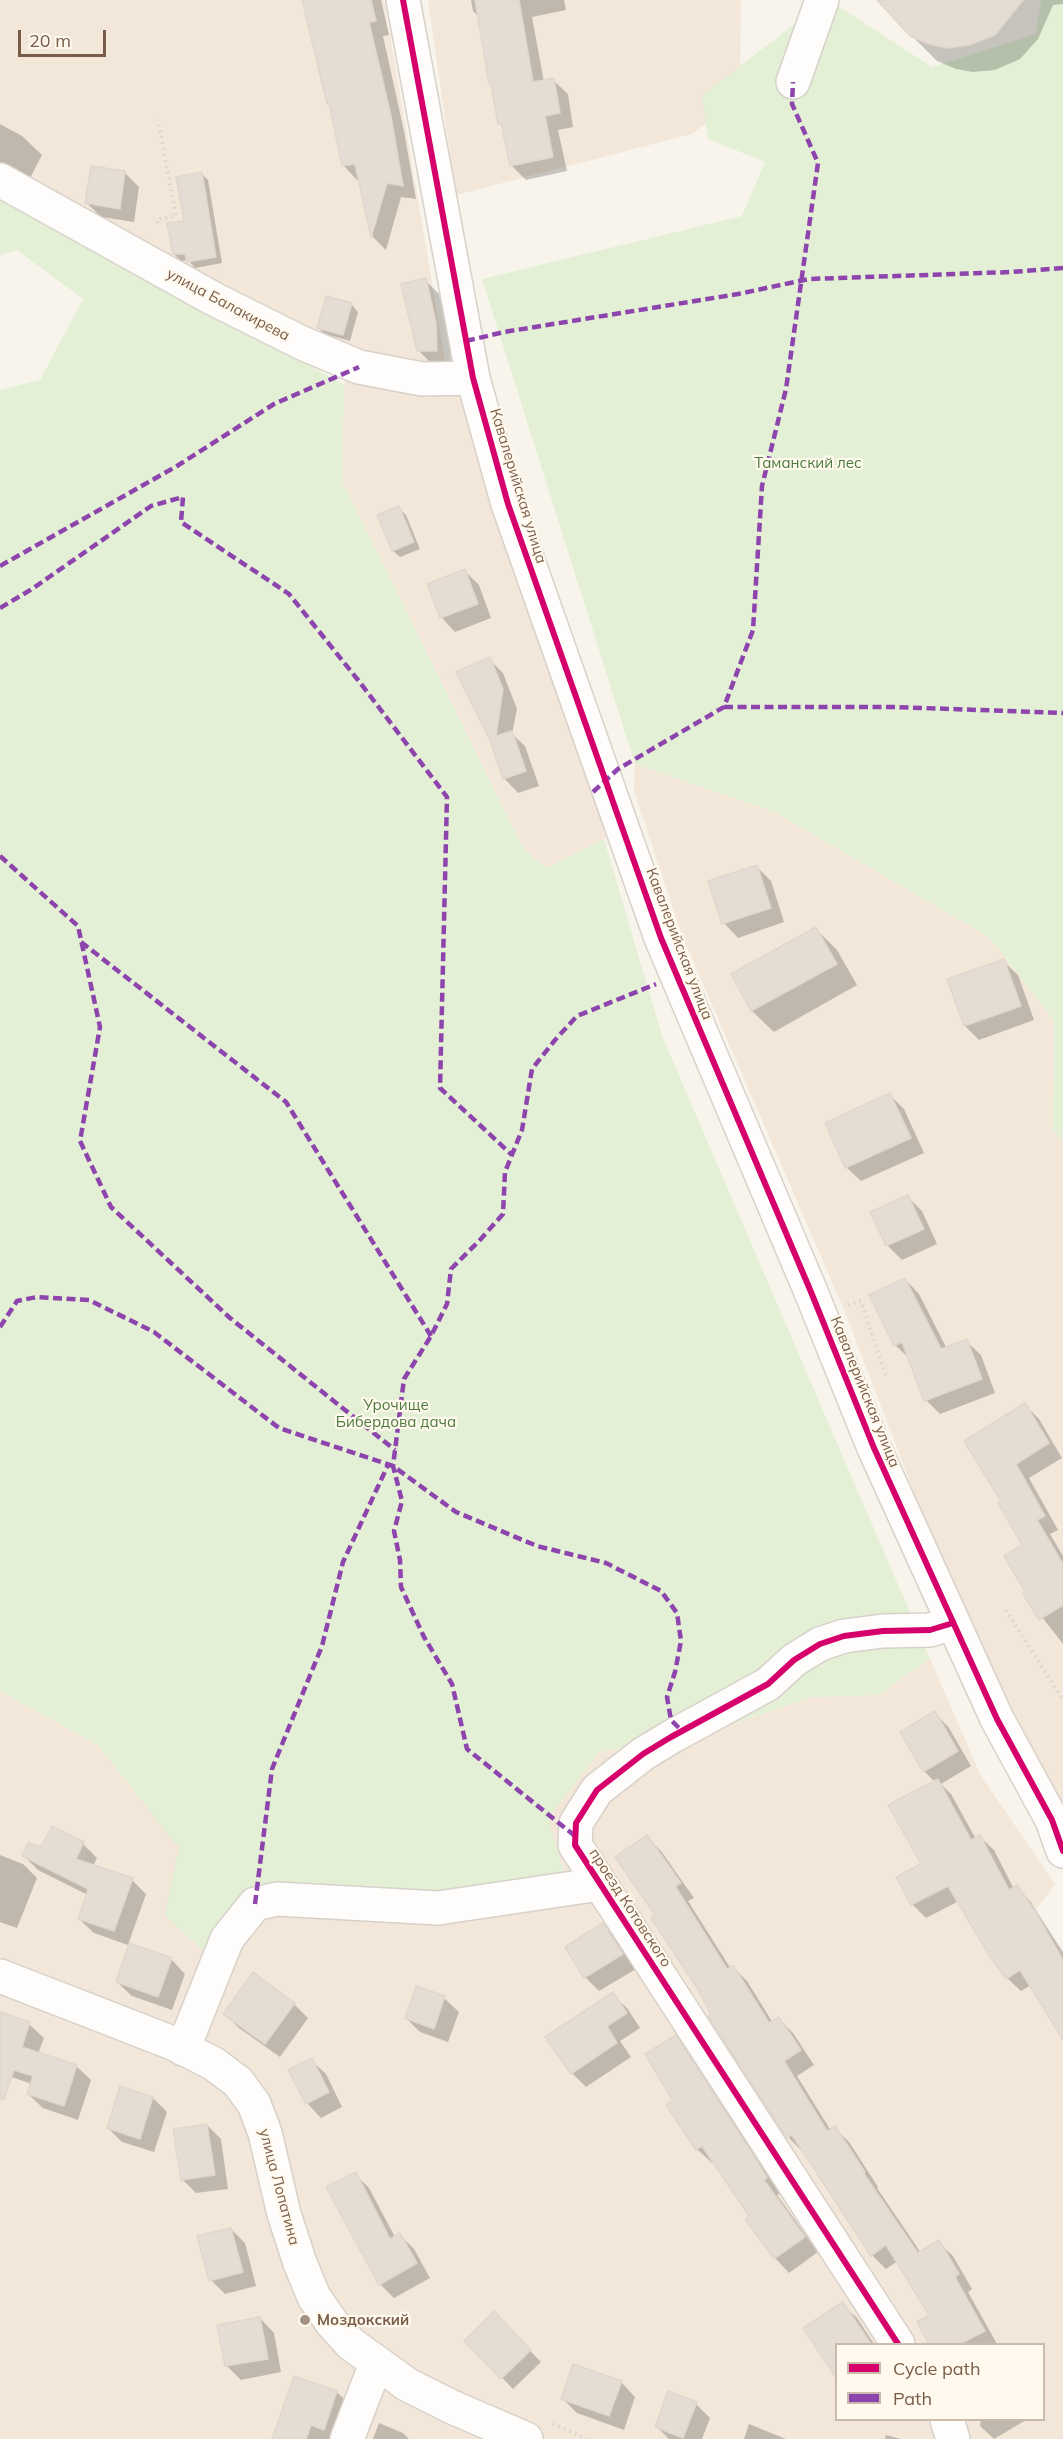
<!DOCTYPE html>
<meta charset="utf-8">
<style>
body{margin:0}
#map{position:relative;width:1063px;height:2439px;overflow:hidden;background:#f8f4ec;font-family:Mulish,sans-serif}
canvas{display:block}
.legend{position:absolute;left:835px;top:2343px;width:210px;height:78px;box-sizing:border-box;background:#fff9ee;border:2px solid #cabbac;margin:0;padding:8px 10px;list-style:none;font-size:18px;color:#7a5d48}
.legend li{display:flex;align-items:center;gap:12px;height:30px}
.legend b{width:30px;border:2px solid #cabbac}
.scale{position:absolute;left:18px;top:30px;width:88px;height:27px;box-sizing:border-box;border:3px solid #7a5d48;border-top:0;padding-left:8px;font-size:18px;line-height:21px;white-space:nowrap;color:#7a5d48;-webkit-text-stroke:4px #fff9ee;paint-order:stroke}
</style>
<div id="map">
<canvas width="1063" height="2439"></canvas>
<ul class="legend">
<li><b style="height:8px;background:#d6006c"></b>Cycle path</li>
<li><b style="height:8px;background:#8e44ad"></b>Path</li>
</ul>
<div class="scale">20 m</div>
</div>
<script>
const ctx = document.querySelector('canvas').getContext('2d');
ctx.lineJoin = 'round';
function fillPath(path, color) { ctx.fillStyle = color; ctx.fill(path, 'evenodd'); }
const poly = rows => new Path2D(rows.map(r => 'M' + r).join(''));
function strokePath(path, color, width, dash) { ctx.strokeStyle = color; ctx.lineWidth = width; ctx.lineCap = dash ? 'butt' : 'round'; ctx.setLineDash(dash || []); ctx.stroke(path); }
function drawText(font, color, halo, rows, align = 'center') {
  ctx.font = font + ' Mulish,sans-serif'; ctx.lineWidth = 4.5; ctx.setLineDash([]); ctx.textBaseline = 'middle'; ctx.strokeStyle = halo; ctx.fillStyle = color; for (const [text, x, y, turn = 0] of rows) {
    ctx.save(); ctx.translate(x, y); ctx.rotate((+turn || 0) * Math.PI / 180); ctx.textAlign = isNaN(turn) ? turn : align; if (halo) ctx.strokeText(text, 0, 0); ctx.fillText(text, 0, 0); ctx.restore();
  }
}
fillPath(poly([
 [0,0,384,0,447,371,399,364,343,344,255,307,0,170],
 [428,0,741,0,740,97,692,134,456,195],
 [346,378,466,395,615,833,547,868,524,850,342,481,344,385],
 [635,764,775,812,989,937,1054,1020,1053,1130,1063,1141,1063,1802,1048,1786,1013,1723,927,1526,845,1312,682,935,634,791],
 [930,1659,981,1776,1055,1884,1035,1911,1063,1955,1063,2439,0,2439,0,1691,98,1745,180,1848,166,1916,203,1950,257,1885,406,1897,564,1873,547,1818,599,1752,713,1731,811,1697,878,1695],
 [836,2344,1044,2344,1044,2420,836,2420]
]), '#f2e7d9');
fillPath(poly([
 [825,0,829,0,932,67,1036,34,1041,0,1063,0,1063,1141,1053,1130,1054,1020,989,937,775,812,635,764,482,279,742,216,765,162,708,139,702,96],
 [0,198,111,255,344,385,342,481,524,850,547,868,604,839,662,1036,930,1659,878,1695,811,1697,713,1731,599,1752,548,1818,564,1873,406,1897,257,1885,203,1950,165,1916,179,1848,98,1745,0,1691,0,390,40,380,83,299,17,250,0,255]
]), '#e3f0d5');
fillPath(poly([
 [304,0,381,0,389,35,383,36,404,131,416,199,401,197,386,250,373,237,360,179,357,180,343,165,331,106,328,103],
 [471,0,564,0,566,10,532,17,544,82,553,80,568,94,573,127,558,130,567,171,526,180,512,166,503,126,500,123,480,18,473,11],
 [885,0,1063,0,1063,4,1053,5,1038,39,1020,59,995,70,973,72,956,69,937,61,891,15],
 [0,124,22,136,42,155,28,182,0,170],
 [125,173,139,187,134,222,101,217,87,203],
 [201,173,208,180,222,263,195,268,188,260,181,261,174,254],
 [425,280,439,294,450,338,451,365,433,365,418,350],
 [327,298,352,305,358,312,350,341,325,334,318,328],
 [399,508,406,515,420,549,400,557,393,551],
 [465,571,479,585,491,618,455,632,441,617],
 [489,659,503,673,517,709,512,734,525,746,539,786,518,793,504,778,490,738],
 [757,867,771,881,784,922,738,938,724,923],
 [816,929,837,950,857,985,774,1032,752,1011,733,975],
 [1003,961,1018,975,1034,1020,979,1040,965,1026],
 [890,1095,904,1109,924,1153,861,1181,846,1167],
 [908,1197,922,1211,937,1244,902,1260,888,1246,872,1213],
 [905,1279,919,1294,947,1349,966,1341,981,1355,995,1393,940,1414,926,1400,910,1359,895,1345],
 [1025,1405,1039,1419,1062,1458,1029,1478,1058,1530,1050,1534,1063,1556,1063,1644,1025,1595,1028,1593,1024,1546,1003,1502],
 [935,1713,949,1728,971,1766,941,1784,951,1794,976,1839,980,1837,994,1850,1014,1889,1017,1887,1030,1901,1063,1952,1063,2037,1031,1985,1021,1991,1007,1978,959,1901,926,1918,912,1904,923,1865,935,1782,924,1771],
 [647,1837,661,1851,694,1898,688,1901,731,1969,733,1967,747,1981,773,2023,779,2019,793,2033,814,2065,797,2076,831,2131,835,2128,849,2142,878,2187,877,2188,921,2253,938,2242,953,2256,972,2289,968,2292,997,2344,931,2344,919,2323,931,2316,898,2261,886,2269,872,2255,804,2150,802,2151,788,2137,713,2015,658,1916],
 [83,1844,97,1858,93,1866,132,1880,146,1894,128,1945,94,1933,79,1919,88,1895,38,1870,24,1856,42,1849],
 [0,1855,23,1864,37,1878,17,1928,0,1922],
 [603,1925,617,1939,636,1969,599,1991,585,1977],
 [171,1959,185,1974,172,2010,132,1996,117,1982],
 [612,1994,627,2008,640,2028,620,2041,631,2057,586,2087,572,2073],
 [444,1998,459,2012,448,2042,420,2032,406,2018],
 [294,2004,308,2018,280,2057,239,2028,225,2014],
 [0,2014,29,2024,44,2038,38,2054,76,2066,91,2080,78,2120,43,2108,28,2094,32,2084,0,2073],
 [676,2037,690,2051,769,2174,780,2193,777,2195,818,2252,789,2273,775,2258,747,2219,751,2217,714,2162,712,2163,697,2149,669,2105,675,2101],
 [311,2060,326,2074,342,2107,321,2118,307,2103],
 [153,2098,167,2112,154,2152,122,2142,108,2128],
 [207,2125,221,2139,228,2189,196,2193,182,2179],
 [355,2174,369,2188,395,2237,400,2235,414,2249,430,2278,394,2298,380,2284],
 [231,2229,245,2243,256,2286,225,2294,211,2280],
 [842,2304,857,2318,874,2344,836,2344],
 [494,2313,541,2362,513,2389,466,2341],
 [260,2318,274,2333,281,2372,241,2380,227,2366],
 [621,2382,635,2397,624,2430,577,2413,563,2399],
 [337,2392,351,2406,340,2439,274,2439],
 [696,2404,710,2418,702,2439,669,2439,656,2426],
 [981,2420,1026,2420,994,2439,980,2426],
 [379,2423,403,2433,409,2439,373,2439],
 [749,2424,786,2439,744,2439],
 [886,2435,901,2439,885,2439]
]), '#0003');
const building = poly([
 [302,0,371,0,376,21,369,22,391,116,403,186,387,183,371,238,355,164,342,166,329,103,327,104,302,0],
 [475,0,519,0,533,82,554,78,560,113,545,116,553,157,510,166,501,123,498,124,491,84,489,84,475,0],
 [877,0,1023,0,995,35,969,45,947,48,929,44,910,36,877,0],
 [91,166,125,171,120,209,85,203,91,166],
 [202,172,216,257,187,262,185,254,173,254,167,223,184,221,176,177,202,172],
 [426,278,436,323,437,351,417,351,401,284,426,278],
 [326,296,352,303,343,335,317,328,326,296],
 [399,506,414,542,392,551,377,515,399,506],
 [465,569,478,604,440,618,427,584,465,569],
 [490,657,503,689,496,736,512,731,526,771,503,779,489,738,456,672,490,657],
 [757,865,771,908,722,924,708,881,757,865],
 [816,927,837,964,751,1011,731,974,816,927],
 [1004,959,1021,1006,964,1026,947,979,1004,959],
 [890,1093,911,1138,845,1168,825,1123,890,1093],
 [908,1195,924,1229,886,1246,870,1212,908,1195],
 [905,1278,941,1349,967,1339,982,1379,924,1401,902,1342,894,1346,869,1295,905,1278],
 [1025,1403,1049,1443,1016,1464,1045,1516,1037,1520,1063,1564,1063,1605,1039,1620,1023,1594,1026,1593,1004,1556,1022,1545,998,1503,1001,1501,964,1441,1025,1403],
 [935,1711,958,1751,923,1772,900,1732,935,1711],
 [938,1779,971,1840,980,1835,1009,1890,1017,1885,1035,1911,1063,1960,1063,2040,1020,1970,1006,1979,989,1955,948,1886,911,1905,896,1877,921,1864,888,1805,938,1779],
 [52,1826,84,1842,76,1859,133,1878,114,1931,78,1919,88,1889,22,1856,28,1843,41,1847,52,1826],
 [647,1835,681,1883,675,1886,727,1969,733,1965,769,2023,779,2017,801,2050,784,2061,827,2131,835,2126,865,2172,864,2174,918,2253,939,2240,959,2274,955,2277,985,2331,960,2344,929,2344,917,2322,929,2315,886,2245,871,2256,792,2135,787,2138,708,2016,711,2014,697,1988,651,1918,655,1915,615,1857,647,1835],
 [603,1923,623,1954,584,1978,565,1947,603,1923],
 [129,1943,172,1958,158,1997,116,1982,129,1943],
 [253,1972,295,2003,265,2044,223,2014,253,1972],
 [416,1986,445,1996,434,2029,405,2018,416,1986],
 [613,1992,627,2013,607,2026,617,2043,571,2074,545,2037,613,1992],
 [0,2012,30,2022,22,2047,77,2065,64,2106,27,2094,33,2076,14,2070,4,2100,0,2099,0,2012],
 [676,2035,755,2158,767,2178,764,2180,805,2237,774,2259,745,2219,749,2216,702,2146,696,2150,666,2105,673,2101,645,2054,676,2035],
 [312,2058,329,2092,306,2104,288,2070,312,2058],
 [120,2086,153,2097,140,2139,107,2128,120,2086],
 [207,2124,215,2175,181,2180,173,2129,207,2124],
 [356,2172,390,2239,400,2233,417,2263,379,2285,326,2187,356,2172],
 [231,2228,243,2272,209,2281,197,2236,231,2228],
 [843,2302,871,2344,837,2344,837,2379,803,2328,843,2302],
 [494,2311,531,2350,501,2379,464,2341,494,2311],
 [260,2317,268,2359,225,2366,217,2325,260,2317],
 [573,2364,622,2381,609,2416,561,2399,573,2364],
 [294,2376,337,2391,324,2430,311,2425,306,2439,272,2439,294,2376],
 [668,2391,697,2402,683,2438,655,2427,668,2391]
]);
fillPath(building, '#e5dcd3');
strokePath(building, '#e1d7cd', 1.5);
const minor = poly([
 [403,0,473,378,508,504,661,938,811,1292,874,1448,997,1719,1052,1820,1063,1851],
 [793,82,822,0],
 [0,180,214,299,302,343,359,367,422,379,473,378],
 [0,1976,175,2044,214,2064,238,2082,254,2104,265,2133,284,2214,300,2263,314,2297,332,2323,351,2344,408,2385,452,2407,526,2439],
 [183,2049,227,1939,255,1904,277,1899,438,1908,600,1884],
 [898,2344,575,1845,576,1823,597,1790,643,1754,671,1737,768,1684,794,1660,820,1644,844,1636,883,1631,930,1630,953,1623],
 [947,2420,953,2439],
 [347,2439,376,2364]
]);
strokePath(minor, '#d7d1ca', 36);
strokePath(poly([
 [158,223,157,220,176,216,158,120],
 [848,1305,861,1301,887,1379],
 [1006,1610,1063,1700],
 [553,2424,587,2439]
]), '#dcd4cd', 4, [1.5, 4.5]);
strokePath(minor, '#fefdfc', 33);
strokePath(poly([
 [466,341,504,332,738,294,809,279,1012,272,1063,268],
 [0,566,177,466,274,404,359,367],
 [0,608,32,589,151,506,183,497,181,522,289,594,358,680,447,797,440,1088,512,1155],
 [724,707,895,707,1063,713],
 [593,792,618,769,724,707,753,630,762,486,786,389,818,163,792,104,793,82],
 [0,856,78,926,100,1027,80,1141,111,1207,230,1318,395,1450],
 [81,942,286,1102,431,1336],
 [0,1327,17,1301,37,1297,89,1300,154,1332,279,1428,393,1466,456,1512,537,1546,606,1563,661,1591,677,1613,681,1641,675,1672,667,1697,671,1720,682,1731],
 [575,1836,467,1749,452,1684,424,1637,401,1587,400,1560,394,1531,402,1501,393,1466,404,1379,431,1336,447,1304,451,1269,479,1241,503,1214,505,1172,522,1130,532,1069,555,1040,577,1016,656,984],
 [255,1904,272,1769,322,1646,343,1562,388,1465]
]), '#8e44ad', 4.5, [9, 4.5]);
strokePath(poly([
 [403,0,473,378,508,504,661,938,811,1292,874,1448,997,1719,1052,1820,1063,1851],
 [898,2344,575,1845,576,1823,597,1790,643,1754,671,1737,768,1684,794,1660,820,1644,844,1636,883,1631,930,1630,953,1623]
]), '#d6006c', 6);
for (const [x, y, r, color] of [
 [305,2320,6,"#a69281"]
]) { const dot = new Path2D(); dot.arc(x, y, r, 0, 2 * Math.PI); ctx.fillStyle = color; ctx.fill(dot); strokePath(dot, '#fff9ee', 2); }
drawText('15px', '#7a5d48', '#fff9ee', [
 ["улица Балакирева",228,305,28],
 ["Кавалерийская улица",518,486,73],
 ["Кавалерийская улица",679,944,69],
 ["Кавалерийская улица",865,1392,68],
 ["проезд Котовского",630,1908,57],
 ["улица Лопатина",279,2187,75]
]);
drawText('15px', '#4b7a3c', '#fff9ee', [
 ["Таманский лес",808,463],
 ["Урочище",396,1405],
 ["Бибердова дача",396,1422]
]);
drawText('bold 15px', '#7a5d48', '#fff9ee', [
 ["Моздокский",317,2320]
], 'left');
</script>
